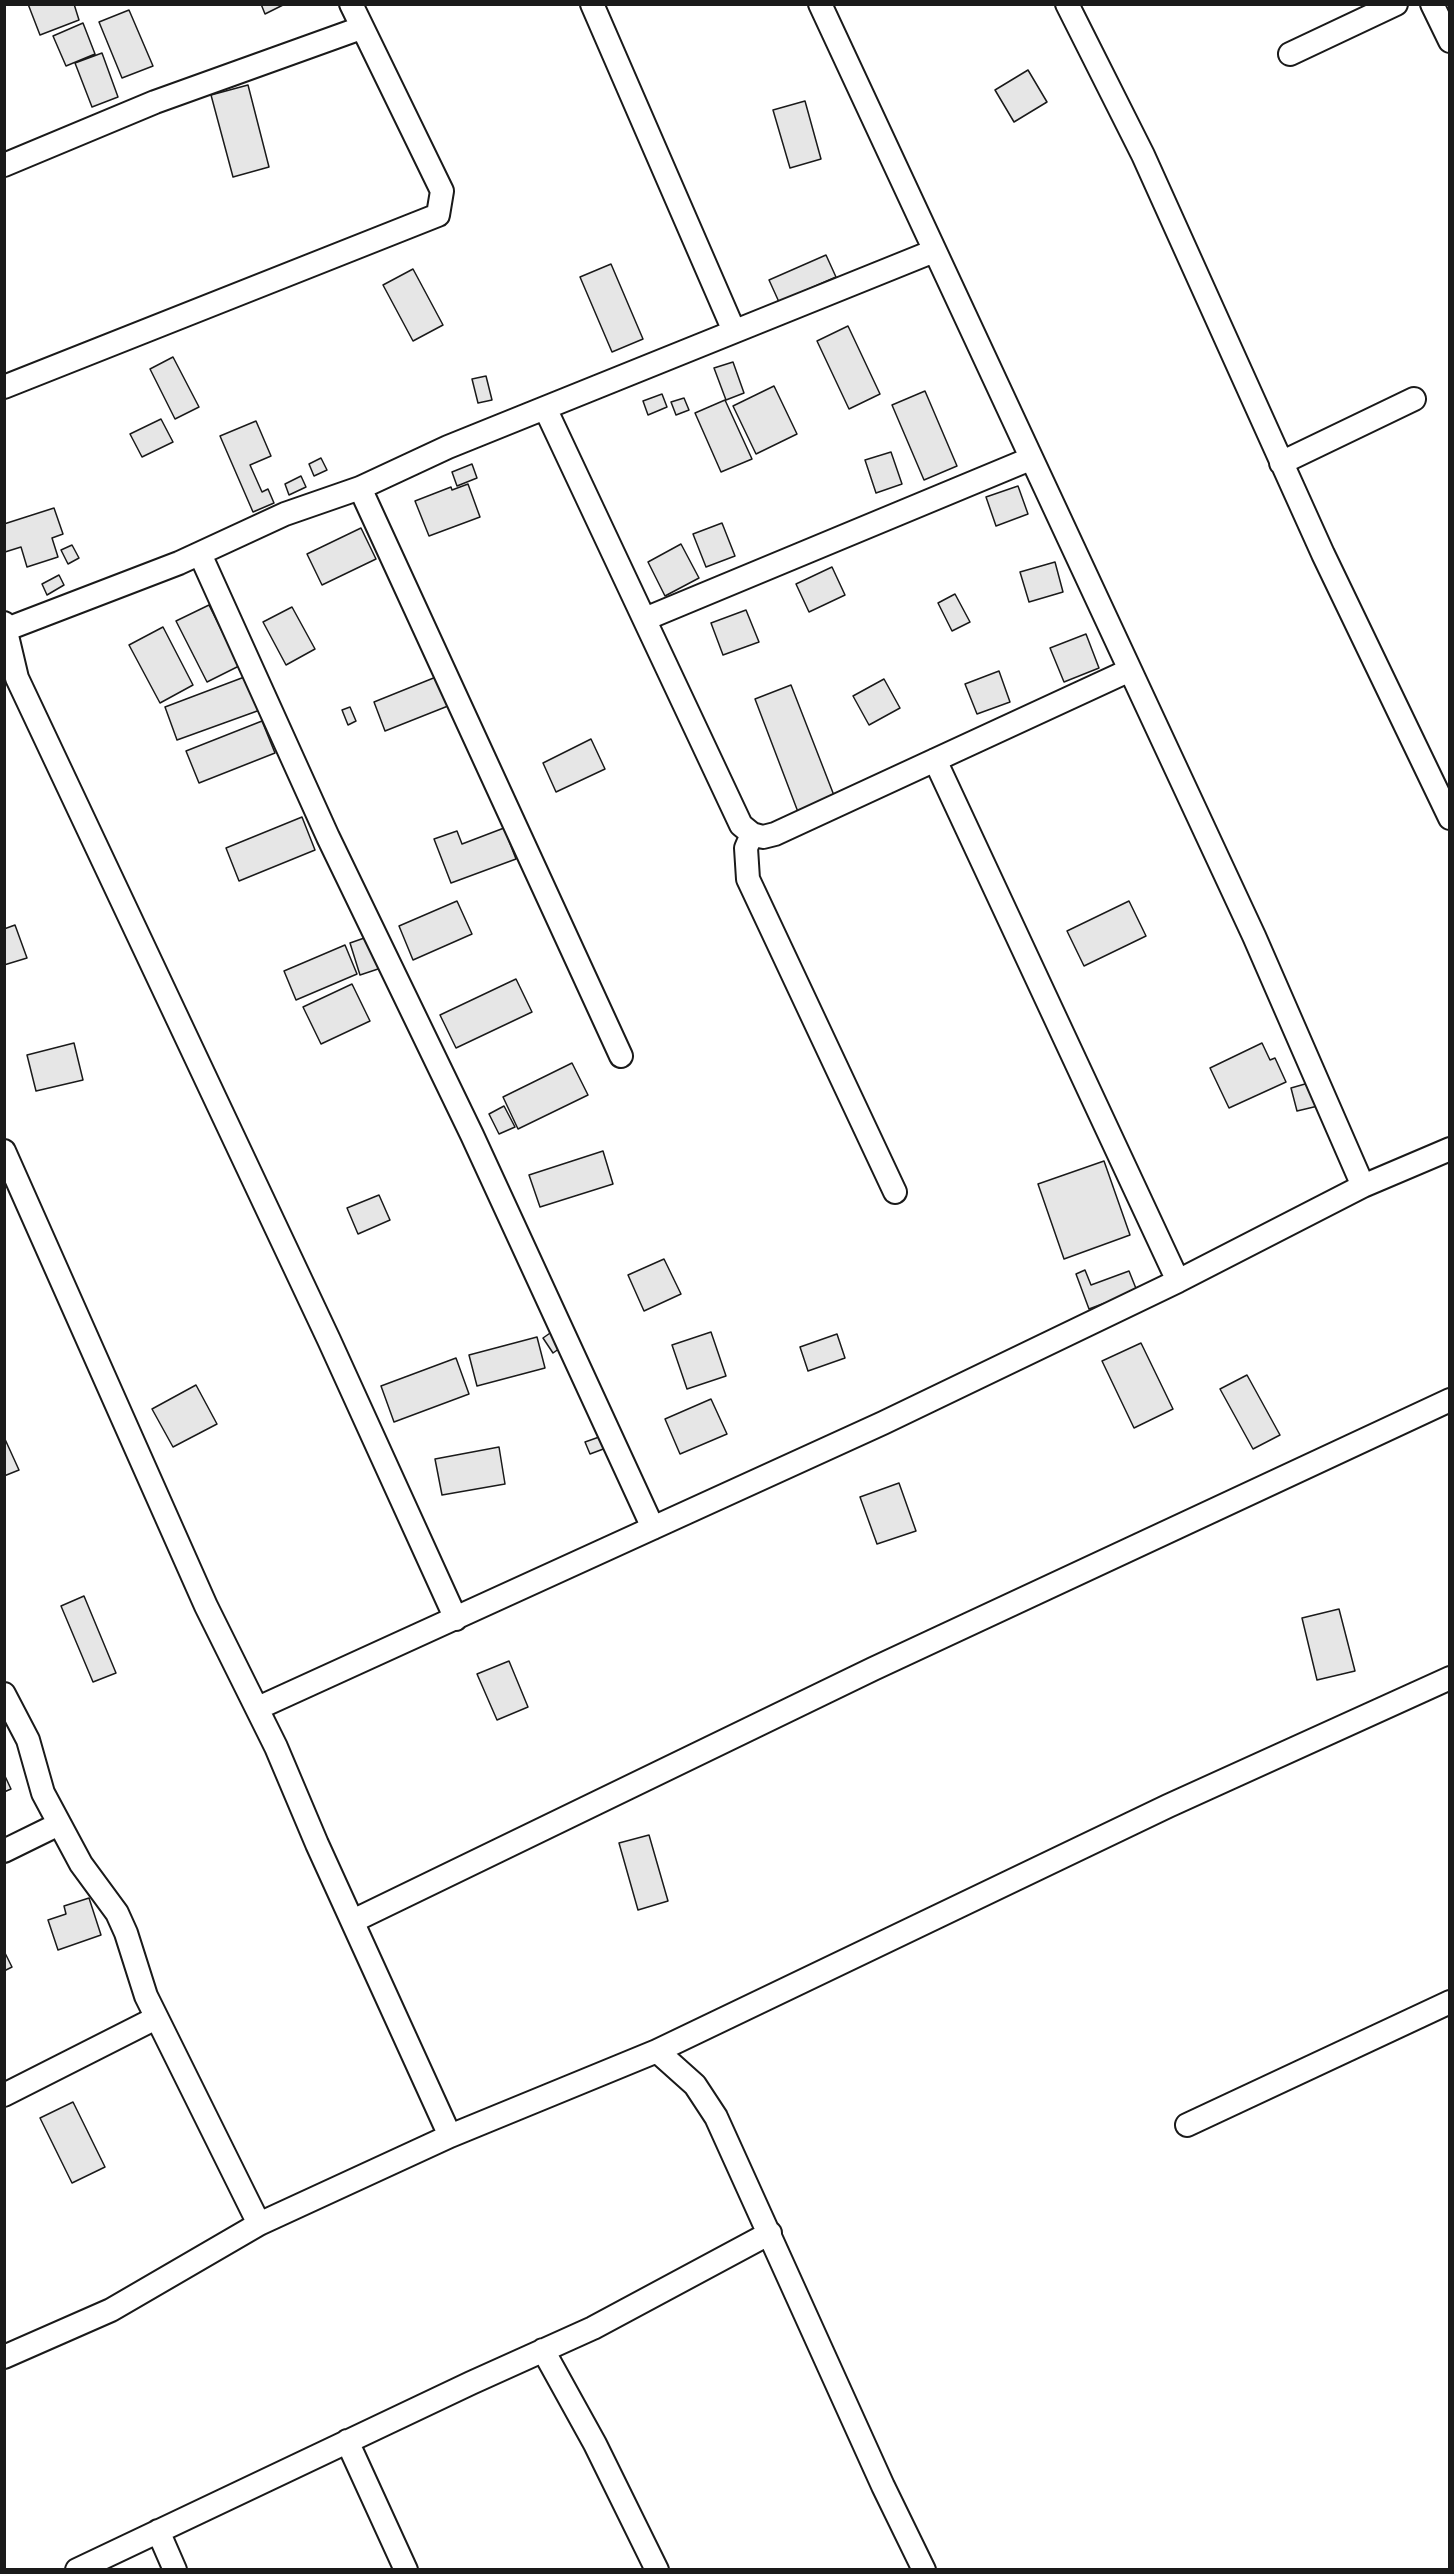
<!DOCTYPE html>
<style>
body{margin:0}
#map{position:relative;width:1454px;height:2574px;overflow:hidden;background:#fff;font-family:Bitter,serif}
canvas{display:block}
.frame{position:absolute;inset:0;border:6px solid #1a1a1a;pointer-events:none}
</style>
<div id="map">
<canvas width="1454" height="2574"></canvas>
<div class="frame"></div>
</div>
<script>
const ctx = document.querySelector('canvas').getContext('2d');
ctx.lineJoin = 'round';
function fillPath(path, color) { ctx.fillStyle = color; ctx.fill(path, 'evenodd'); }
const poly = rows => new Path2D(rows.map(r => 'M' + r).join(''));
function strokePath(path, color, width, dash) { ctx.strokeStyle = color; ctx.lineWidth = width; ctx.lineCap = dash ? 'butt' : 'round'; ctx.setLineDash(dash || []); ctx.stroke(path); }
const building = poly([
 [28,4,74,4,79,20,40,35,28,4],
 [261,4,285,4,265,14,261,4],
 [129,10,153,66,122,78,99,22,129,10],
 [83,23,95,54,66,66,53,36,83,23],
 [102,53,118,97,92,107,75,63,102,53],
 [1028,70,1047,102,1014,122,995,90,1028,70],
 [248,85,269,167,233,177,211,95,248,85],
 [805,101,821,159,790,168,773,110,805,101],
 [826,255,836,277,779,302,769,280,826,255],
 [611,264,643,339,612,352,580,277,611,264],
 [413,269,443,325,413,341,383,285,413,269],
 [848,326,880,394,849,409,817,341,848,326],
 [173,357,199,407,175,419,150,369,173,357],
 [733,362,744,393,726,400,714,368,733,362],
 [486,376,492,400,478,403,472,379,486,376],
 [774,386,797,434,756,454,733,406,774,386],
 [925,391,957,466,924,480,892,405,925,391],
 [662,394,667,407,648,415,643,401,662,394],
 [684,398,689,410,676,415,671,402,684,398],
 [725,400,752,459,721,472,695,413,725,400],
 [161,419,173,442,142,457,130,434,161,419],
 [256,421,271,456,250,465,262,492,268,489,274,503,253,512,220,436,256,421],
 [891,452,902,484,876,493,865,460,891,452],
 [321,458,327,470,314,476,309,464,321,458],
 [472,464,477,478,457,486,452,472,472,464],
 [301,476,306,487,289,495,285,484,301,476],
 [468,484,480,517,429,536,415,501,451,487,452,490,468,484],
 [1018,486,1028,514,996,526,986,497,1018,486],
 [54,508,63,534,52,538,58,557,27,567,21,547,5,552,4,524,54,508],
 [722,523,735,556,706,567,693,534,722,523],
 [361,528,376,559,322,585,307,554,361,528],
 [681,544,699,578,665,596,648,562,681,544],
 [72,545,79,558,68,564,61,550,72,545],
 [1055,562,1063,592,1029,602,1020,572,1055,562],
 [832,567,845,595,809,612,796,584,832,567],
 [59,575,64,585,47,595,42,584,59,575],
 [955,594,970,622,952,631,938,603,955,594],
 [209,605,239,666,207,682,176,621,209,605],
 [292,607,315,649,286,665,263,622,292,607],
 [746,610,759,642,723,655,711,623,746,610],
 [163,627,193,685,160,703,129,645,163,627],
 [1086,634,1099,668,1064,682,1050,648,1086,634],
 [999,671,1010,702,977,714,965,684,999,671],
 [247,676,260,710,177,740,165,707,247,676],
 [436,677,448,706,385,731,374,702,436,677],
 [884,679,900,708,869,725,853,696,884,679],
 [791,685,835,798,798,812,755,699,791,685],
 [350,707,356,721,348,725,342,710,350,707],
 [262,721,275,753,199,783,186,751,262,721],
 [591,739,605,769,556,792,543,763,591,739],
 [302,817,315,850,239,881,226,848,302,817],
 [504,828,516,859,451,883,434,839,457,831,462,844,504,828],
 [457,901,472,934,413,960,399,926,457,901],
 [1129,901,1146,936,1084,966,1067,931,1129,901],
 [15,925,27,958,4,965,4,929,15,925],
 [370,936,381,968,360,975,350,943,370,936],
 [345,945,357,974,296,1000,284,971,345,945],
 [516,979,532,1012,456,1048,440,1015,516,979],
 [352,984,370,1021,321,1044,303,1007,352,984],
 [74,1043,83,1080,36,1091,27,1055,74,1043],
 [1262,1043,1270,1060,1275,1058,1286,1082,1229,1108,1210,1068,1262,1043],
 [572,1063,588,1095,518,1129,503,1097,572,1063],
 [1312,1082,1318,1106,1297,1111,1291,1088,1312,1082],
 [504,1106,515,1127,499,1134,489,1114,504,1106],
 [603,1151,613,1184,540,1207,529,1175,603,1151],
 [1104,1161,1130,1235,1064,1259,1038,1184,1104,1161],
 [379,1195,390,1220,358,1234,347,1208,379,1195],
 [664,1259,681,1294,644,1311,628,1275,664,1259],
 [1085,1270,1091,1285,1129,1271,1137,1291,1089,1309,1076,1274,1085,1270],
 [553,1331,563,1346,553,1353,543,1338,553,1331],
 [711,1332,726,1376,687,1389,672,1345,711,1332],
 [837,1334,845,1358,808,1371,800,1347,837,1334],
 [537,1337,545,1368,477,1386,469,1355,537,1337],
 [1141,1343,1173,1409,1134,1428,1102,1361,1141,1343],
 [456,1358,469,1394,394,1422,381,1386,456,1358],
 [1247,1375,1280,1435,1253,1449,1220,1389,1247,1375],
 [196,1385,217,1424,173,1447,152,1409,196,1385],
 [711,1399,727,1434,680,1454,665,1419,711,1399],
 [602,1436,606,1448,590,1454,585,1442,602,1436],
 [4,1437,19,1470,4,1476,4,1437],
 [499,1447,505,1484,442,1495,435,1459,499,1447],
 [899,1483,916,1531,877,1544,860,1497,899,1483],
 [84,1596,116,1673,93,1682,61,1606,84,1596],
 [1339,1609,1355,1671,1317,1680,1302,1618,1339,1609],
 [509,1661,528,1707,497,1720,477,1674,509,1661],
 [4,1774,11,1789,4,1792,4,1774],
 [649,1835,668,1901,638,1910,619,1843,649,1835],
 [89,1898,101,1935,58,1950,48,1920,66,1914,64,1906,89,1898],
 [4,1951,12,1967,4,1971,4,1951],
 [73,2102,105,2167,72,2183,40,2118,73,2102]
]);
fillPath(building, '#e6e6e6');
strokePath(building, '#1a1a1a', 1.5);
const minor = poly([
 [592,4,734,331],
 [820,4,1254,936,1363,1186],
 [1067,4,1143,155,1323,554,1450,818],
 [1432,4,1450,41],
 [1290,54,1396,4],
 [4,165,155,102,361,28],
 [4,387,438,215,442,191,351,4],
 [545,408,741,825,752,834,763,837,775,834,1130,670],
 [1281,463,1414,399],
 [360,488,621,1056],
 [200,554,328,837,472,1135,653,1528],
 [645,619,1030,459],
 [4,623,17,678,329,1340,456,1619],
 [7,629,179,563,285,514,360,488,448,447,934,251],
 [935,760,1178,1281],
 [752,834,746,848,748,879,895,1192],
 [4,1151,206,1606,276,1747,317,1844,450,2136],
 [4,1694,28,1740,43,1793,81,1864,117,1913,126,1933,146,1996,259,2224],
 [258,1708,883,1423,1178,1281,1363,1186,1450,1149],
 [4,1851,59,1824],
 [353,1921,873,1669,1450,1400],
 [657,2051,695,2085,716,2117,883,2486,924,2570],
 [4,2095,156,2018],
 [1187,2125,1450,2002],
 [543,2350,595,2444,657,2570],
 [4,2357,111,2310,259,2224,450,2136,657,2051,1168,1806,1450,1678],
 [347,2441,406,2570],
 [158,2531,175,2570],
 [77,2570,471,2383,593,2328,770,2233]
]);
strokePath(minor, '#1a1a1a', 26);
strokePath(minor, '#fff', 22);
</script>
